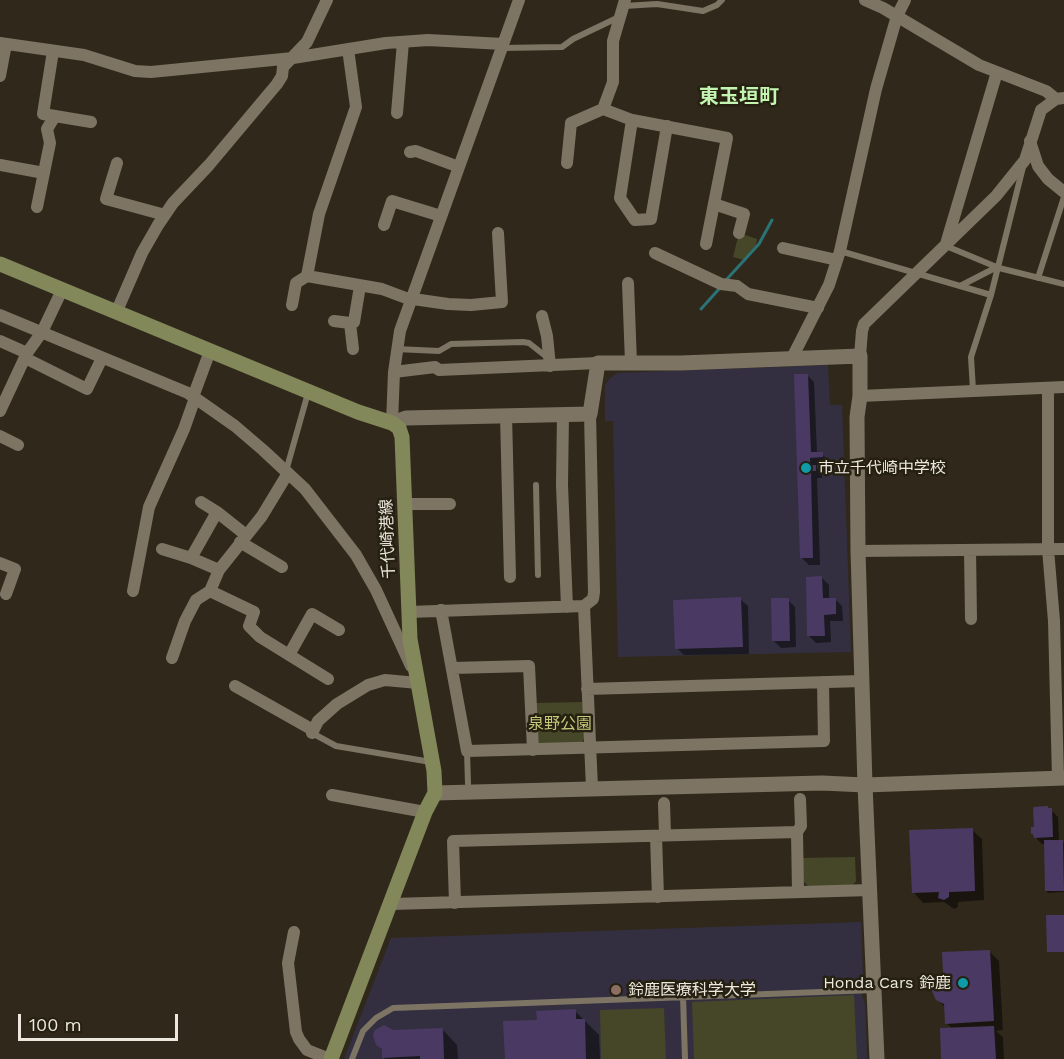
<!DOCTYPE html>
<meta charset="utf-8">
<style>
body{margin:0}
#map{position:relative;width:1064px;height:1059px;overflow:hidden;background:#30291b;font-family:"Work Sans",sans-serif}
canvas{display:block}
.scale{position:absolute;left:18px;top:1014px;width:160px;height:27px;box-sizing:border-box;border:3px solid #ece8de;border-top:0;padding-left:8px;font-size:18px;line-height:21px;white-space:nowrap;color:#ece8de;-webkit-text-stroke:4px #262011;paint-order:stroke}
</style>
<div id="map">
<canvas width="1064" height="1059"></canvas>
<div class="scale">100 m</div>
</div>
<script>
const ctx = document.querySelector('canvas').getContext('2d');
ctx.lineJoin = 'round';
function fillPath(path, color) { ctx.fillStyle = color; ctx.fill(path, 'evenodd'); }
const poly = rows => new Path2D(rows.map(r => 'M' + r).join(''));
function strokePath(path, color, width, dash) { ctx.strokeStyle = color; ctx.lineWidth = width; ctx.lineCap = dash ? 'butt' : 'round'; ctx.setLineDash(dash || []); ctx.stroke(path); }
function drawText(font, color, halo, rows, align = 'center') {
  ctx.font = font + ' "Work Sans","Noto Sans JP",sans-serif'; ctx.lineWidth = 5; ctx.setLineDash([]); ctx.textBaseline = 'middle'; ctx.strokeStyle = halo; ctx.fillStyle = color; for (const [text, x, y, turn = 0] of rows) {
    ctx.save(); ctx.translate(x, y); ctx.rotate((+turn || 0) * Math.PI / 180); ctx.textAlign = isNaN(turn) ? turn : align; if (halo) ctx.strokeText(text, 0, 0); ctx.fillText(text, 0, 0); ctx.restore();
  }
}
fillPath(poly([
 [828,365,830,405,842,405,851,652,618,657,613,421,605,421,605,385,610,378,618,373],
 [861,922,863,976,860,978,862,996,865,1003,867,1059,344,1059,391,938]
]), '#332f40');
fillPath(poly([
 [739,233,757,239,756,245,744,260,733,257],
 [584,702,585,738,580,744,541,746,537,741,535,703],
 [855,857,856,881,852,886,808,886,803,881,802,858],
 [854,995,857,1059,694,1059,692,1002],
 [664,1008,666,1059,601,1059,600,1010]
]), '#454728');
fillPath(poly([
 [807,375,814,382,817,454,822,454,829,461,829,464,817,464,817,468,822,474,822,478,817,478,820,565,809,565,802,558],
 [822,578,829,585,829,599,835,599,842,606,843,621,830,621,831,642,816,643,809,636],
 [740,599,748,606,749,654,684,655,677,648],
 [788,600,795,607,796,647,781,648,774,641],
 [1051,810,1058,817,1059,841,1064,843,1064,892,1048,893,1046,891,1046,844,1042,844,1035,837,1035,829],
 [972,830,982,839,984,900,958,902,958,907,954,909,944,902,923,903,914,893],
 [990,952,999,961,1003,1030,996,1031,1003,1037,1004,1059,943,1059,953,1029,946,1023,946,1008,937,999],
 [575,1011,599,1035,600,1059,506,1059,538,1021],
 [443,1030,457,1045,458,1059,385,1059,383,1057,392,1032]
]), '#0007');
strokePath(poly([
 [727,279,759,244,772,220],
 [701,309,719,289]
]), '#2a7376', 3);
fillPath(poly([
 [794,374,808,374,811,452,823,452,823,457,810,458,810,465,816,465,816,471,811,471,813,558,800,558],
 [822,576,823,598,836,598,836,614,824,615,825,636,807,636,806,577],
 [741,597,743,647,675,649,673,600],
 [771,598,789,598,790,641,772,641],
 [1048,806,1048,808,1052,808,1053,837,1034,838,1033,834,1031,834,1031,827,1034,827,1033,809,1034,807],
 [973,828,975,891,949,892,949,897,944,900,938,898,939,892,912,893,909,830],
 [1044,840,1063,840,1064,891,1045,891],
 [1046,915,1064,915,1064,952,1047,952],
 [990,950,994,1021,945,1024,944,1004,936,1000,931,989,936,977,943,973,942,952],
 [576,1009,576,1019,585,1019,586,1059,505,1059,503,1021,537,1020,536,1011],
 [384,1025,393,1030,443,1028,444,1059,420,1059,420,1056,382,1058,382,1049,376,1045,373,1035,375,1030],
 [994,1026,996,1059,941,1059,940,1028]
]), '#4a3a63');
strokePath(poly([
 [624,6,657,4,703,11,717,5,722,0],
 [502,48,562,47,573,39,619,17],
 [946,246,999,268,1064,284],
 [840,251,991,295],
 [1038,278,1064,197],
 [960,286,997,267],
 [396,349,439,351,451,344,523,342,529,343,548,358],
 [973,390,971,357,991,295,1023,167],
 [286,471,308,393],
 [536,485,538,575],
 [312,733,336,746,431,762],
 [467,751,468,784],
 [683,996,685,1059],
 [352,1059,363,1031,376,1018,393,1008,874,990]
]), '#7d7464', 6);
strokePath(poly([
 [625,0,613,41,613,82,603,109,632,120,727,138,706,244],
 [865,0,883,8,979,65,1046,91,1056,99],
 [0,43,84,55,135,71,151,72,293,58,386,43,428,40,503,44],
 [53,51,43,114,91,122],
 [0,76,6,44],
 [397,113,403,42],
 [632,120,620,198,635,220,651,219,667,126],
 [1030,141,1038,166,1048,179,1064,192],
 [410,152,416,151,459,167],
 [117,163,106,199,165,215],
 [567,163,571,123,603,109],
 [0,165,44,173],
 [714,204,744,214,739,233],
 [37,207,50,143,47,129,55,116],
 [384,225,392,201,441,216],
 [946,244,997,72],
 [783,248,837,260],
 [655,253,721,284,737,286,748,294,818,308],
 [307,276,382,289,406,298,448,304,471,305,502,302,498,233],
 [628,283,631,363],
 [292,305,296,283,307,276,319,214,356,107,348,49],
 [116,313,142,253,158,225,173,203,209,165,277,84,282,76,283,67,307,42,327,0],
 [0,315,188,393,235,426,263,450,305,489,356,555,376,590,411,666],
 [542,316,547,336,550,366],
 [334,321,350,323],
 [0,341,27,353],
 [353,349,350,323,354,322,360,286],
 [860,356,862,331,864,324,996,196,1025,160,1041,110,1056,99,1064,98],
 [25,358,87,389,102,358],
 [792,358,829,285,840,251,876,89,897,16,905,0],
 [394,372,435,367,439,370,598,363],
 [1048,388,1048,549,1054,621,1058,778],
 [860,396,1064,387],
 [193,397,210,351],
 [0,411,27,353,42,332,62,290],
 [563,414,562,485,567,607],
 [506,415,510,577],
 [392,423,394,372,400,331,519,0],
 [0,436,18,445],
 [201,502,217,512],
 [404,504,450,504],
 [240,542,282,567],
 [162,549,191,558,219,570],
 [970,550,971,619],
 [858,551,1064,549],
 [191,558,217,512,246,535],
 [0,563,15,569,6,594],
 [133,591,149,507,184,429,195,398],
 [210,591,254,612,249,626,260,637,328,679],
 [584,606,593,599,594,592,590,414],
 [441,610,467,751,824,741,823,682],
 [408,612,584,606,592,788],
 [289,655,312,614,339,630],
 [172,658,185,621,196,600,210,591,219,570,262,516,288,473],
 [452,668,529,666,533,750],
 [235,686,313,730],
 [587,689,862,681],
 [312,733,318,721,337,704,368,685,385,680,418,683],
 [332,795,425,812],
 [664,803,665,835],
 [797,832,801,826,800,799],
 [656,836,658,897],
 [455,903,453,841,797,832,798,892],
 [392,904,870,890],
 [294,932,288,963,296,1032,299,1039,307,1050,330,1059]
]), '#7d7464', 12);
strokePath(poly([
 [392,423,406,418,590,414,598,363,681,363,860,356,860,396,857,417,858,551,865,785,877,1059],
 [435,793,822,783,865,785,1064,778]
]), '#7d7464', 15);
strokePath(poly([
 [0,264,358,412,392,423,399,428,402,437,410,639,434,771,435,793,425,812,331,1059]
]), '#83885a', 15);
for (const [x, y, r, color] of [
 [806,468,6,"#0f9aa8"],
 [963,983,6,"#0f9aa8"],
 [616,990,6,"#8d6e63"]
]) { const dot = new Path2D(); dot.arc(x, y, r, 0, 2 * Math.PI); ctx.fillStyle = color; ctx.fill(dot); strokePath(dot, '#262011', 2); }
drawText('16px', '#ece8de', '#262011', [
 ["市立千代崎中学校",818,468],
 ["Honda Cars 鈴鹿",951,983,"right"],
 ["鈴鹿医療科学大学",628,990]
], 'left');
drawText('16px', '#ece8de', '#262011', [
 ["千代崎港線",388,539,-92]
]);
drawText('16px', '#c4c87a', '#262011', [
 ["泉野公園",560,724]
]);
drawText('bold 20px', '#c3f4b2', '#262011', [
 ["東玉垣町",739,97]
]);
</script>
